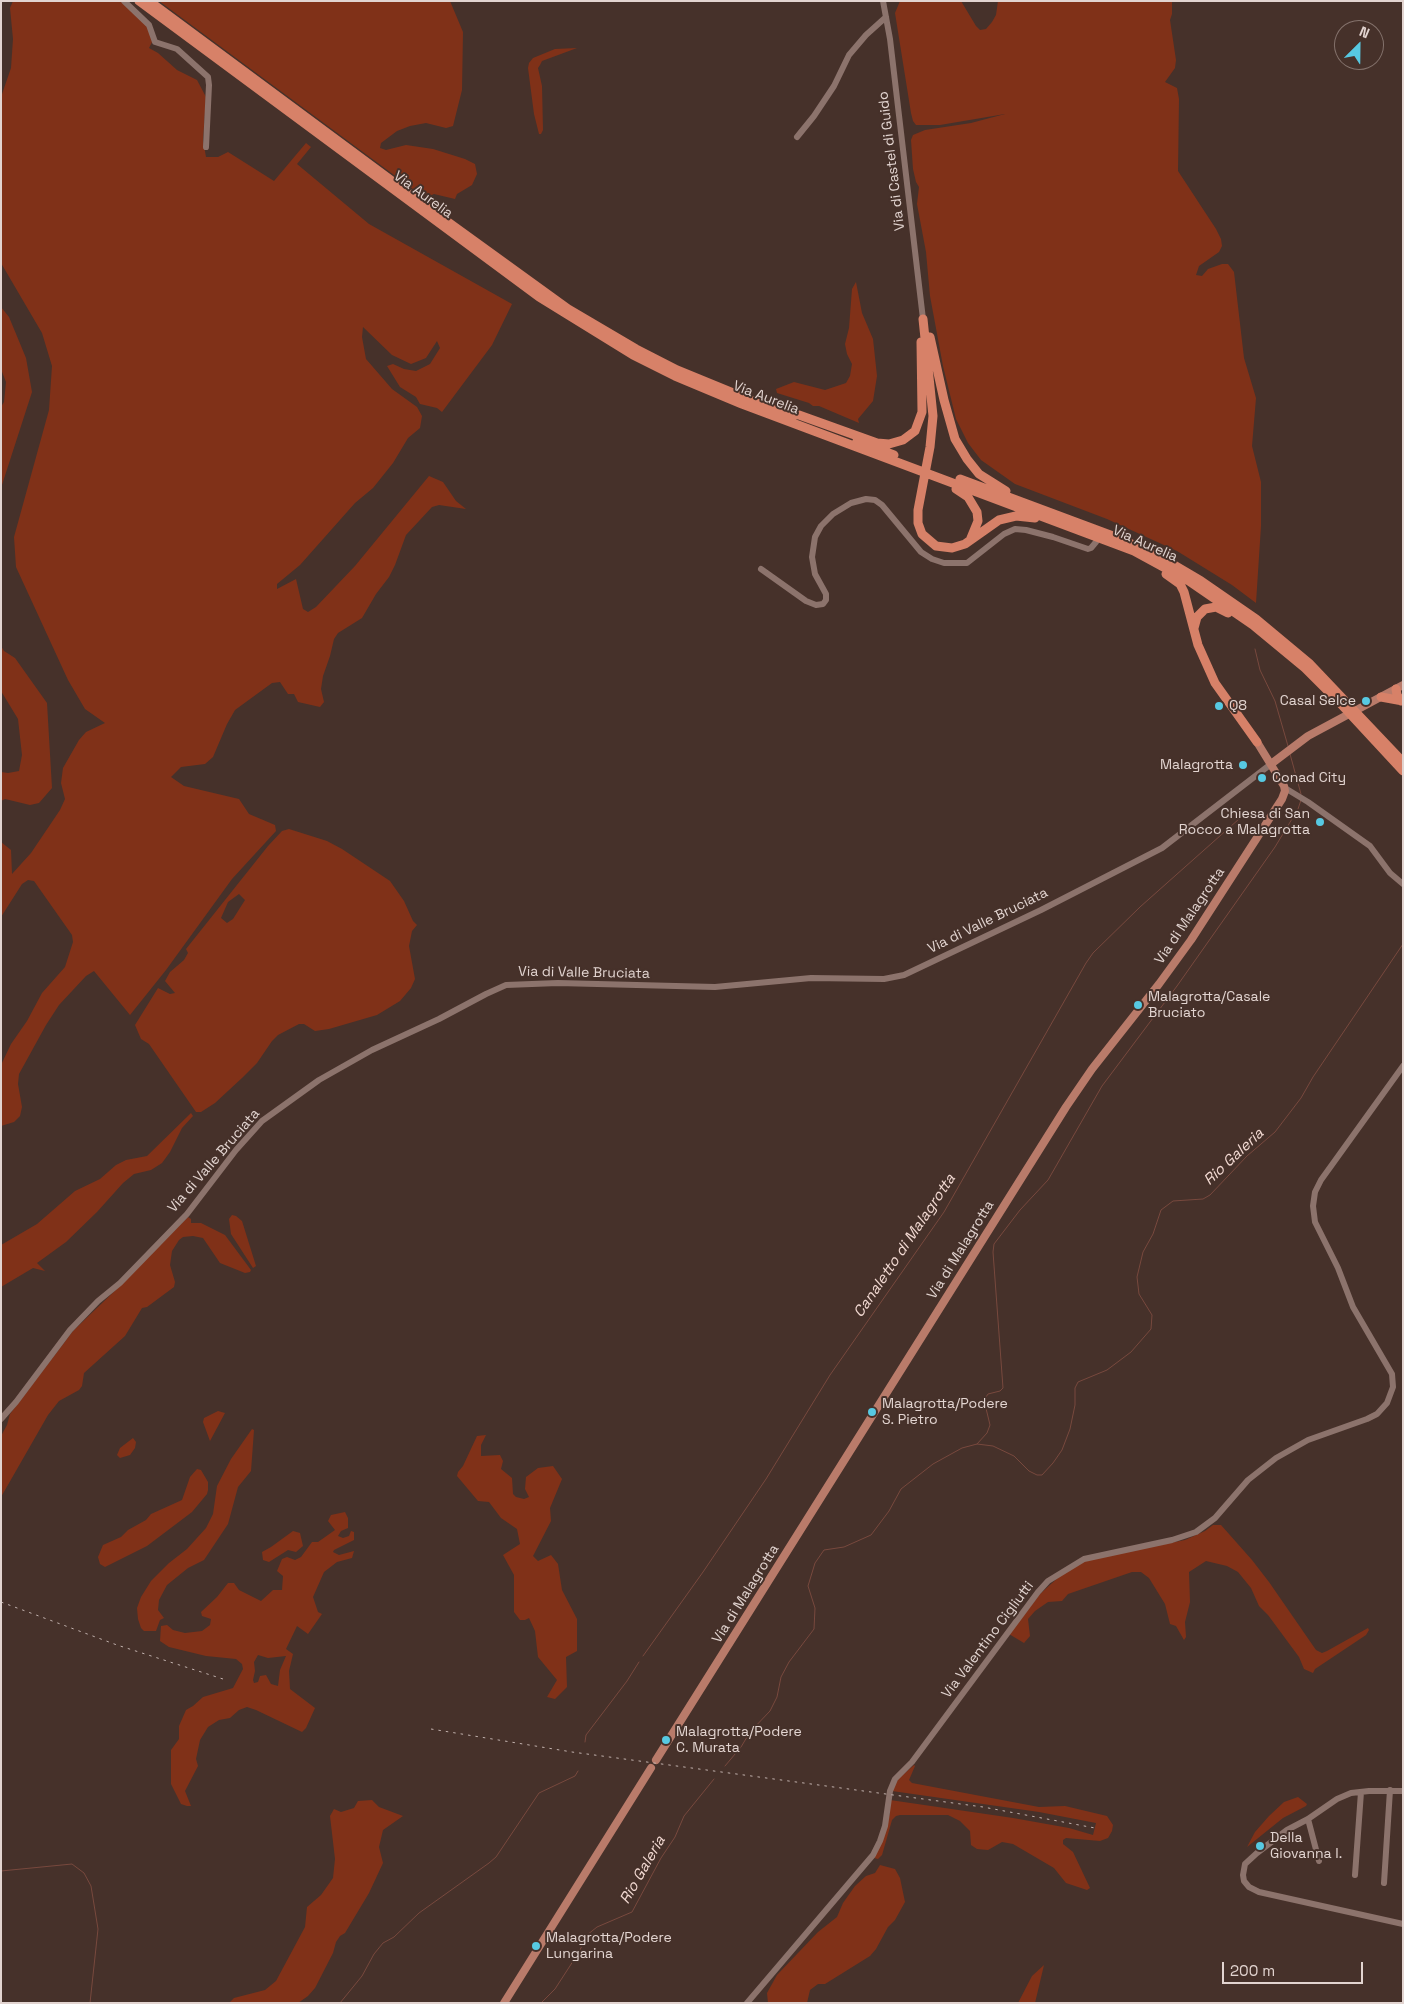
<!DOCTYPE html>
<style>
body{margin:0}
#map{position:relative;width:1404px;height:2004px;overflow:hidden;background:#46312a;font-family:"Space Grotesk",sans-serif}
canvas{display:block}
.frame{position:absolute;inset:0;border:2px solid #e2d4d0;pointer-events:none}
.north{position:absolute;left:1334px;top:20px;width:50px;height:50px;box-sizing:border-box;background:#46312a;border:1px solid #84726c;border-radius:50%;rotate:23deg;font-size:14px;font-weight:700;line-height:20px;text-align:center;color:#e2d4d0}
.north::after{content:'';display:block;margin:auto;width:18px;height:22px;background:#57c9e2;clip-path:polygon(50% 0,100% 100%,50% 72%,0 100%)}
.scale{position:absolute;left:1222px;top:1962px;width:141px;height:22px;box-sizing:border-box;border:2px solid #e2d4d0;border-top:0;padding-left:6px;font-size:15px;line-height:18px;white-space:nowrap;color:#e2d4d0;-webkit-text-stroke:4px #46312a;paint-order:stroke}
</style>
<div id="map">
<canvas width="1404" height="2004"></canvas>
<div class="frame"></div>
<div class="north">N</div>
<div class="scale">200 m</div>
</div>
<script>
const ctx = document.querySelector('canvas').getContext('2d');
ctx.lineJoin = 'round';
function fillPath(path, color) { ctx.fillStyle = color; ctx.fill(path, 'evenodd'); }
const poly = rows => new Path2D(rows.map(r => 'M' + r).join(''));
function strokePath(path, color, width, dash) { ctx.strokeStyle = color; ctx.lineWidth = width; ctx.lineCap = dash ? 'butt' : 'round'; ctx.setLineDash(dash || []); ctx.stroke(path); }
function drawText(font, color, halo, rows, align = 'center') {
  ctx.font = font + ' "Space Grotesk",sans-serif'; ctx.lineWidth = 4; ctx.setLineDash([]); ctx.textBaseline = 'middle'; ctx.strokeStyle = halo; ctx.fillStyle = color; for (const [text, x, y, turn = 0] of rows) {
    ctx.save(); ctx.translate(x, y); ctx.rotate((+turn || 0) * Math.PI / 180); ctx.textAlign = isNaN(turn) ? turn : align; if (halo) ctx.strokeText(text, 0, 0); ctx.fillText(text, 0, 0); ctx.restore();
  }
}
fillPath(poly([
 [13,1,122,1,149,28,152,42,149,48,158,53,177,70,197,80,206,97,203,140,206,157,218,157,228,152,274,181,306,143,311,147,297,164,369,224,512,304,492,345,442,412,437,408,420,404,416,397,400,387,387,366,393,364,404,369,416,371,430,364,440,348,437,341,426,358,411,364,392,355,363,327,362,337,366,359,392,389,417,407,422,416,420,428,408,438,393,463,373,488,355,503,300,565,277,584,277,589,296,579,303,609,308,612,316,607,355,566,429,476,443,482,456,501,466,509,439,505,432,507,406,535,395,565,389,577,376,594,362,618,338,633,334,639,330,656,323,676,321,689,324,702,320,707,298,702,294,694,288,694,280,682,272,683,235,710,227,724,213,757,205,764,181,767,171,777,184,786,239,799,249,814,275,825,276,831,232,879,166,970,130,1015,94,971,86,976,59,1005,46,1025,19,1074,18,1084,22,1107,20,1116,14,1122,1,1126,1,1065,11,1044,27,1021,42,993,65,967,73,942,72,935,34,881,28,880,22,884,1,917,1,842,11,850,12,874,31,853,60,810,65,799,61,783,63,768,79,740,86,732,105,723,85,709,68,680,16,567,14,537,49,410,52,366,42,333,1,263,1,97,11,68,13,39,10,8],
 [159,1,450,1,463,32,462,90,453,126,446,128,426,123,410,126,397,131,381,143,380,148,386,150,406,145,433,149,465,159,475,164,477,174,472,185,457,194,455,199,434,194,425,198],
 [900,1,961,1,976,26,980,30,986,29,992,22,996,15,998,1,1172,1,1172,14,1170,20,1176,60,1175,68,1165,82,1177,88,1179,99,1178,171,1216,229,1221,239,1222,246,1219,252,1199,266,1196,275,1202,276,1208,269,1222,264,1228,264,1234,272,1244,358,1256,398,1252,446,1261,482,1261,526,1256,603,1232,585,1177,551,1107,519,1015,484,981,460,968,443,956,419,943,366,930,296,926,252,917,204,919,187,916,182,913,169,911,140,913,135,925,130,971,123,1005,114,940,125,916,125,913,121,911,113,895,13],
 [577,48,542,61,540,65,538,68,542,86,543,130,541,134,539,134,534,114,528,68,529,63,533,58,555,49],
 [856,282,862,313,873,339,877,376,873,401,858,419,859,423,819,406,813,406,809,403,777,393,776,389,794,382,825,390,846,383,850,376,852,364,847,354,845,344,849,328,852,289],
 [1,307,9,317,26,358,32,392,1,488,1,407,4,402,6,382,1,369],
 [1,646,4,651,15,658,47,703,52,788,39,803,30,805,5,799,1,801,1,772,8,773,19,771,22,755,18,719,1,691],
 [289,829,327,841,342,849,390,881,404,901,413,921,417,925,412,931,409,946,415,979,411,988,400,1001,377,1015,329,1029,315,1031,304,1024,299,1024,278,1035,272,1041,257,1063,242,1078,215,1103,201,1112,196,1112,149,1044,141,1039,135,1025,158,988,170,994,175,993,165,981,170,972,184,960,188,953,186,949,268,846,282,831],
 [239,894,245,900,233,919,227,923,221,918,228,902],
 [191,1113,193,1116,182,1128,170,1152,162,1163,151,1170,134,1174,123,1183,97,1212,66,1242,37,1263,45,1271,33,1268,1,1287,1,1245,37,1224,75,1191,100,1179,116,1165,126,1160,147,1156],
 [232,1215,236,1216,242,1221,256,1266,253,1268,231,1234,229,1219],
 [188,1217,191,1219,191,1223,201,1223,225,1235,251,1270,250,1272,245,1273,220,1263,203,1238,193,1236,183,1237,179,1240,172,1251,170,1265,175,1282,174,1287,147,1307,142,1308,125,1336,84,1373,82,1386,79,1390,59,1401,48,1415,1,1497,1,1436,7,1425,10,1414,73,1331,123,1283],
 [218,1411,225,1413,210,1441,203,1422,204,1418],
 [252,1429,254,1430,251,1471,238,1487,228,1524,204,1560,188,1568,167,1585,159,1600,158,1610,164,1618,160,1620,156,1631,144,1631,141,1628,138,1619,137,1608,141,1597,151,1581,169,1563,187,1549,206,1528,213,1514,217,1486,231,1459],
 [486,1435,481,1445,481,1456,500,1455,503,1461,501,1469,512,1478,513,1494,516,1497,524,1499,529,1497,525,1489,526,1477,538,1468,553,1466,562,1479,550,1508,551,1521,533,1556,538,1561,551,1555,558,1564,562,1590,577,1619,577,1651,566,1657,567,1687,555,1699,547,1697,557,1680,538,1657,535,1631,529,1618,525,1620,520,1620,514,1612,514,1575,503,1555,520,1544,517,1529,501,1518,489,1502,478,1501,457,1476,458,1472,463,1466,477,1436],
 [133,1438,136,1442,135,1448,130,1455,120,1458,117,1455,120,1448],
 [197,1469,201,1470,208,1482,208,1490,207,1494,192,1512,147,1546,105,1567,100,1564,98,1557,103,1545,121,1537,128,1530,146,1520,151,1514,182,1500,190,1477],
 [345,1512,348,1518,348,1528,341,1531,338,1536,343,1538,349,1536,351,1531,354,1532,354,1540,334,1550,333,1552,339,1555,354,1551,352,1558,337,1562,324,1572,313,1597,318,1612,322,1614,308,1634,297,1626,286,1649,293,1654,289,1671,290,1689,315,1708,306,1728,302,1732,256,1710,247,1707,239,1710,230,1718,219,1720,208,1727,200,1740,196,1759,198,1766,185,1791,191,1806,187,1806,181,1804,171,1784,171,1750,179,1739,179,1726,186,1710,193,1706,203,1697,233,1688,243,1669,242,1664,236,1659,206,1656,169,1647,160,1641,161,1626,167,1625,173,1630,185,1633,202,1631,210,1625,211,1619,202,1616,201,1612,217,1597,228,1583,234,1583,239,1590,261,1601,273,1590,282,1590,283,1576,277,1571,282,1559,287,1557,295,1560,301,1557,312,1542,318,1542,335,1530,328,1521,331,1515],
 [258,1655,268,1658,286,1656,280,1670,278,1686,271,1684,266,1675,260,1676,258,1682,254,1683,253,1680,255,1671,254,1662],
 [1213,1525,1221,1525,1252,1560,1269,1582,1316,1650,1322,1653,1327,1651,1368,1628,1369,1630,1366,1635,1315,1669,1313,1673,1304,1669,1299,1657,1268,1615,1259,1606,1251,1588,1238,1572,1227,1566,1206,1561,1189,1572,1190,1602,1185,1622,1186,1637,1184,1640,1176,1626,1170,1624,1165,1604,1149,1578,1141,1572,1132,1572,1068,1594,1062,1601,1048,1602,1035,1611,1028,1619,1030,1636,1024,1643,1009,1634,1040,1594,1061,1575,1088,1559,1185,1540,1205,1531],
 [293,1531,300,1533,303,1546,296,1552,288,1550,269,1562,263,1560,262,1552,271,1547],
 [914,1765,915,1766,909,1780,912,1783,1039,1807,1065,1806,1107,1816,1113,1825,1112,1831,1108,1838,1100,1841,1066,1838,1063,1840,1063,1844,1073,1852,1090,1888,1087,1890,1066,1883,1054,1868,1013,1844,1002,1842,988,1850,977,1849,971,1845,970,1831,960,1821,948,1815,900,1815,896,1816,892,1820,882,1855,878,1859,874,1858,883,1839,890,1813,890,1800,1013,1818,1069,1828,1093,1835,1096,1823,1039,1812,892,1791,898,1779],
 [1298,1797,1307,1804,1306,1806,1283,1818,1247,1847,1255,1832,1269,1816,1284,1802],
 [372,1800,379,1807,403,1816,383,1830,379,1847,383,1863,369,1893,345,1933,340,1936,336,1942,333,1953,315,1988,308,1996,298,2003,229,2003,234,1998,265,1990,276,1981,305,1927,307,1907,321,1895,333,1878,335,1859,330,1816,334,1809,341,1812,354,1808,358,1801],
 [880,1865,895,1869,900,1878,905,1902,895,1920,888,1927,876,1949,870,1956,825,1984,818,1984,810,1990,807,2003,768,2003,767,1993,777,1975,818,1932,837,1917,843,1903,855,1886,866,1876,875,1873],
 [1044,1965,1035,2003,1018,2003,1032,1976]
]), '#803118');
strokePath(poly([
 [1255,649,1260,670,1275,701,1288,746],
 [1290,754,1301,794],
 [977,1444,987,1433,990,1425,984,1400,988,1394,1000,1391,1003,1388,993,1252,994,1244,1020,1210,1048,1180,1102,1086,1177,986,1275,847,1298,809,1301,800],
 [643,1656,703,1572,766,1479,830,1375,944,1212,1086,963,1093,953,1140,907,1239,819],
 [585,1742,586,1735,627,1681,639,1662],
 [725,1766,741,1747,750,1732,770,1711,777,1697,781,1677,789,1662,814,1629,815,1608,808,1586,815,1563,824,1550,844,1547,871,1535,889,1511,901,1489,933,1464,962,1448,977,1444,993,1446,1014,1456,1029,1471,1037,1475,1042,1475,1053,1463,1062,1450,1070,1429,1075,1405,1075,1388,1078,1382,1107,1370,1131,1352,1151,1329,1152,1315,1139,1294,1137,1277,1143,1252,1153,1234,1161,1210,1173,1201,1203,1199,1210,1195,1247,1156,1275,1132,1301,1098,1313,1077,1403,944],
 [1,1871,72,1864,84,1873,91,1886,98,1929,90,2003],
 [340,2003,362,1976,374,1954,383,1943,394,1937,419,1913,489,1863,496,1857,539,1793,575,1776,578,1771],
 [541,2003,555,1989,579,1952,587,1935,597,1927,632,1912,661,1858,675,1837,684,1816,714,1779]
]), '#78493e', 1);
strokePath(poly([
 [124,1,149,25,155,42,177,49,208,77,209,85,206,147],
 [883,1,890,39,923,319],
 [797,137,814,116,834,86,849,55,866,35,886,17],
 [761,569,806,601,816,605,823,604,826,600,826,594,815,574,812,557,815,537,821,526,833,514,851,503,866,499,875,500,882,505,921,552,932,559,944,563,967,563,1004,534,1015,529,1026,530,1053,537,1088,549,1091,548,1096,542],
 [1285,788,1308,802,1370,846,1390,873,1403,884],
 [1,1419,16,1402,70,1330,98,1301,120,1283,187,1214,236,1150,262,1121,319,1080,372,1050,439,1019,486,994,506,985,558,983,715,987,811,978,884,979,904,975,1041,910,1162,848,1271,764],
 [1403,1791,1369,1791,1351,1793,1337,1799,1308,1819,1287,1830,1257,1853,1245,1864,1243,1875,1244,1881,1249,1887,1259,1892,1403,1924],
 [1308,1819,1319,1861],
 [1355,1875,1361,1792],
 [1384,1883,1390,1790],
 [747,2003,873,1855,880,1841,885,1826,890,1791,895,1779,912,1762,1038,1592,1048,1581,1084,1559,1172,1540,1196,1532,1215,1518,1248,1480,1276,1458,1308,1440,1367,1419,1377,1414,1387,1403,1393,1387,1392,1374,1353,1307,1338,1268,1315,1222,1313,1206,1315,1192,1321,1180,1403,1066]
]), '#8c736c', 6);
strokePath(poly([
 [1271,764,1308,736,1403,685],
 [656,1760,1066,1107,1092,1069,1159,984,1191,940,1282,799,1285,791,1284,786,1257,742],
 [504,2003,651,1768]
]), '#b97b6a', 8);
strokePath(poly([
 [139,1,539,297,633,355,675,376,742,404,1134,551,1189,581,1253,625,1305,668,1340,703,1403,771],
 [149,1,426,206,568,309,636,349,677,370,777,411],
 [923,319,933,416,930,447,918,510,918,523,922,534,936,546,952,548,965,544,999,520,1016,516,1035,518],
 [930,337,944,400,955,439,967,459,979,474,1006,491],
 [782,413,799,415,877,443,889,444,903,440,915,431,922,412,921,342],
 [857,441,894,455],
 [960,479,1121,539,1162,558,1201,581,1256,619,1310,664,1403,762],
 [956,489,968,497,977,512,978,521,971,538],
 [1166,574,1180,584,1184,592,1198,645,1215,683,1257,742],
 [1194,628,1197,617,1205,609,1216,607,1228,613],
 [1396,689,1397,695,1401,701],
 [1381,697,1403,701]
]), '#d78168', 9);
strokePath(poly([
 [1,1602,117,1645,223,1679],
 [431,1729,572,1752,983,1807,1095,1828]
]), '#c2b2ae', 1, [2.5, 5]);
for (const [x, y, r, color] of [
 [1366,701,5,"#57c9e2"],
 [1219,706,5,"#57c9e2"],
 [1243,765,5,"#57c9e2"],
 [1262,778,5,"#57c9e2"],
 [1320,822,5,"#57c9e2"],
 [1138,1005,5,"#57c9e2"],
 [872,1412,5,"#57c9e2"],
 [666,1740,5,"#57c9e2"],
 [1260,1846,5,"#57c9e2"],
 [536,1946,5,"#57c9e2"]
]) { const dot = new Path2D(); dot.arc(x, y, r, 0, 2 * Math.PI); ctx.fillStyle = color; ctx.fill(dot); strokePath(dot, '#46312a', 2); }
drawText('14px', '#e2d4d0', '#46312a', [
 ["Via di Castel di Guido",892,161,-97],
 ["Via Aurelia",423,195,36],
 ["Via Aurelia",766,398,21],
 ["Via Aurelia",1145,544,24],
 ["Via di Malagrotta",1190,916,-56],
 ["Via di Valle Bruciata",988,921,-26],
 ["Via di Valle Bruciata",584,973,1],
 ["Via di Valle Bruciata",214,1161,-49],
 ["Via di Malagrotta",961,1250,-58],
 ["Via di Malagrotta",746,1594,-58],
 ["Via Valentino Cigliutti",988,1640,-53]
]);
drawText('14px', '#e2d4d0', '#46312a', [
 ["Casal Selce",1356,701,"right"],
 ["Q8",1229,706],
 ["Malagrotta",1233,765,"right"],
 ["Conad City",1272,778],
 ["Chiesa di San",1310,814,"right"],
 ["Rocco a Malagrotta",1310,830,"right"],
 ["Malagrotta/Casale",1148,997],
 ["Bruciato",1148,1013],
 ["Malagrotta/Podere",882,1404],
 ["S. Pietro",882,1420],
 ["Malagrotta/Podere",676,1732],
 ["C. Murata",676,1748],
 ["Della",1270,1838],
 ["Giovanna I.",1270,1854],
 ["Malagrotta/Podere",546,1938],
 ["Lungarina",546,1954]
], 'left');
drawText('italic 15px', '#f2d9d2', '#46312a', [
 ["Rio Galeria",1234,1157,-43],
 ["Canaletto di Malagrotta",905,1246,-56],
 ["Rio Galeria",643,1870,-60]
]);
</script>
